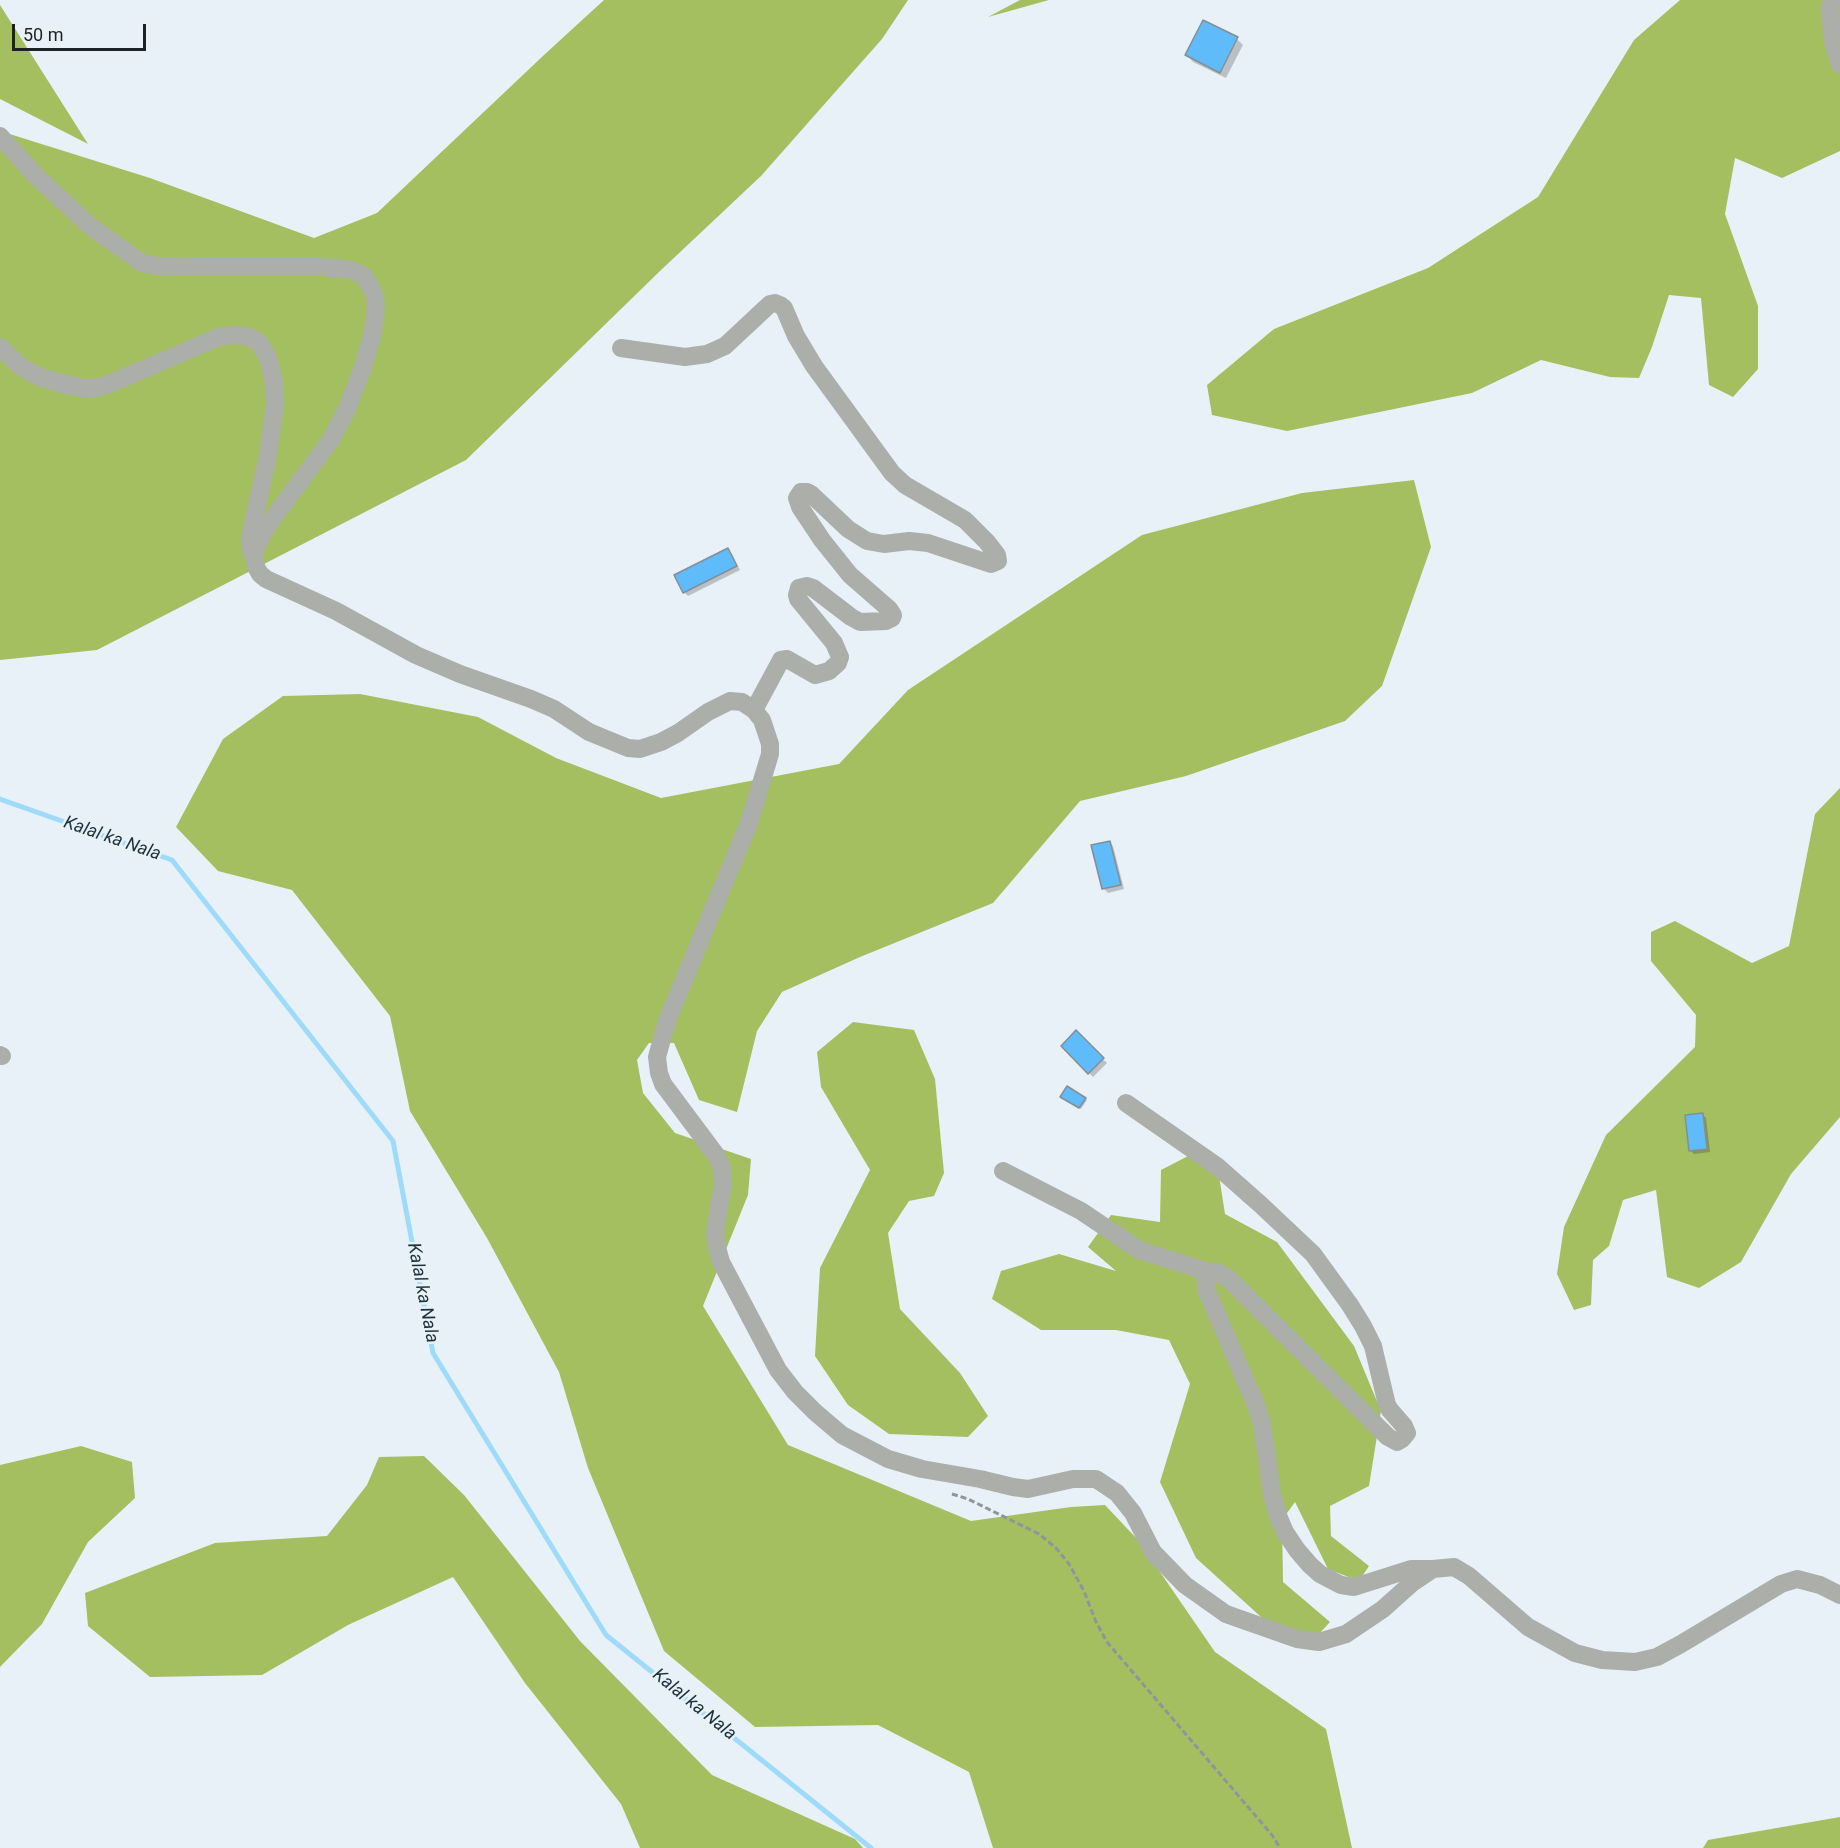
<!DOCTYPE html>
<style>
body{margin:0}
#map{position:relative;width:1840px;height:1848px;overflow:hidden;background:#e8f1f8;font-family:Roboto,sans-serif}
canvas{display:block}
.scale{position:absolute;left:12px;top:24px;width:134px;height:27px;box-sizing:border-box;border:3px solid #1f2225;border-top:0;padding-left:8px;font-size:18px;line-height:21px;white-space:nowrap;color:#1f2225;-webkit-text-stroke:4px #e8f1f8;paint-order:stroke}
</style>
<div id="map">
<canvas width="1840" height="1848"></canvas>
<div class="scale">50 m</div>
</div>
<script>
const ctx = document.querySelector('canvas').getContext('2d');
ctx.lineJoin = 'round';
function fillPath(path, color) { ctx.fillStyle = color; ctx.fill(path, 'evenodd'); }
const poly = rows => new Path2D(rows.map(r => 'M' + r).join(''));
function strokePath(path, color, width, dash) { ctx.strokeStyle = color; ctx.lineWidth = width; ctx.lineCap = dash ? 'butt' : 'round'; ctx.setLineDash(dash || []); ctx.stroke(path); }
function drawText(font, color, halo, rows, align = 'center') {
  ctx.font = font + ' Roboto,sans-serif'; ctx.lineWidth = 5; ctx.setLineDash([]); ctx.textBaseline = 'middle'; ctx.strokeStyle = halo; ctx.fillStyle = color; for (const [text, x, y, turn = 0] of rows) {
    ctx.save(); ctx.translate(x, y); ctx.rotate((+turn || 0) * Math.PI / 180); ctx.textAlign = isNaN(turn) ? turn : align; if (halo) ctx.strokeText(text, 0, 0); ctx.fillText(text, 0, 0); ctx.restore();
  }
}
fillPath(poly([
 [604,0,908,0,882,39,761,176,660,271,466,460,97,650,0,660,0,131,150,178,314,238,377,213,544,55],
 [1020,0,1049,0,988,17],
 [1680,0,1840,0,1840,151,1782,178,1735,158,1725,214,1758,306,1758,369,1733,397,1709,385,1701,298,1669,295,1652,347,1639,378,1610,377,1541,360,1472,393,1287,431,1212,415,1207,385,1274,329,1428,268,1538,197,1634,40],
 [0,5,88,144,0,99],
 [1414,480,1431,547,1382,686,1345,721,1186,776,1080,801,993,903,860,957,782,992,757,1031,737,1112,699,1100,674,1043,649,1043,637,1060,643,1093,675,1133,751,1159,748,1195,703,1306,788,1445,971,1521,1071,1507,1105,1505,1138,1540,1215,1652,1326,1729,1352,1848,993,1848,969,1772,878,1725,755,1727,664,1651,588,1468,559,1372,487,1238,410,1111,390,1016,292,890,218,871,176,827,223,739,283,696,360,694,478,717,556,758,661,798,839,764,908,690,1142,535,1302,493],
 [1840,788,1840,1117,1791,1174,1741,1262,1699,1288,1667,1277,1656,1190,1623,1200,1609,1246,1593,1260,1591,1305,1574,1310,1557,1274,1564,1227,1606,1135,1695,1047,1696,1015,1651,961,1651,932,1675,921,1752,963,1789,946,1815,814],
 [853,1022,914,1030,935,1079,944,1173,934,1196,909,1201,888,1233,900,1309,960,1373,988,1416,968,1437,889,1434,848,1405,815,1356,820,1268,870,1170,821,1087,817,1052],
 [1194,1153,1217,1163,1225,1214,1277,1242,1354,1346,1381,1411,1369,1486,1330,1506,1331,1536,1369,1566,1359,1581,1328,1569,1295,1502,1282,1520,1283,1582,1330,1622,1318,1635,1271,1626,1196,1558,1160,1482,1190,1384,1169,1340,1116,1330,1041,1330,992,1299,1001,1271,1059,1254,1116,1271,1088,1247,1111,1215,1160,1222,1161,1170],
 [81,1446,132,1462,135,1498,88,1542,42,1624,0,1667,0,1465],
 [424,1456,464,1495,580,1641,712,1775,855,1839,863,1848,640,1848,621,1804,525,1683,453,1577,348,1625,262,1675,150,1677,88,1626,85,1593,215,1543,327,1536,367,1485,379,1457],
 [1840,1817,1840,1848,1703,1848,1708,1840]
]), '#a3bf60');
fillPath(poly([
 [1237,39,1243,45,1226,78,1193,62,1187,55],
 [728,550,732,554,740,570,688,596,684,592],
 [1109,842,1113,846,1124,889,1108,893,1104,889],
 [1076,1033,1107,1063,1093,1077,1063,1046],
 [1063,1098,1085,1099,1087,1100,1081,1109],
 [1702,1114,1706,1118,1710,1152,1694,1154,1690,1150]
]), '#0003');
strokePath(poly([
 [0,799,172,860,393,1141,433,1353,606,1635,871,1848]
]), '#9edbfa', 5);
const building = poly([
 [1203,20,1238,37,1220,73,1185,55,1203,20],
 [728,548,737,566,683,593,674,575,728,548],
 [1110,841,1121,885,1102,889,1091,845,1110,841],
 [1076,1030,1104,1058,1088,1074,1061,1046,1076,1030],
 [1067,1086,1086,1098,1079,1108,1060,1097,1067,1086],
 [1703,1113,1707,1149,1689,1151,1685,1115,1703,1113]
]);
fillPath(building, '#5fbbfa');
strokePath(building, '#868e94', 1.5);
strokePath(poly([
 [952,1494,968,1499,1039,1534,1056,1548,1069,1564,1084,1591,1096,1622,1107,1642,1272,1835,1280,1848]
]), '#8f959b', 3, [6, 3]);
strokePath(poly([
 [1832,0,1830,8,1831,21,1834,45,1840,64],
 [0,136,36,176,90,226,142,263,158,266,188,267,325,267,352,270,364,276,370,286,375,296,376,311,372,336,363,367,347,409,331,440,268,525,258,543,254,554,256,567,260,574,266,579,336,611,416,655,460,674,531,699,554,709,589,732,628,748,640,749,661,742,678,733,708,712,730,701,742,702,754,710,762,720,770,744,770,754,767,764,749,823,667,1021,657,1057,659,1073,663,1084,716,1155,722,1168,723,1185,715,1231,717,1247,721,1262,778,1370,795,1392,815,1412,842,1435,888,1459,922,1469,980,1479,1013,1487,1028,1489,1073,1479,1096,1479,1117,1493,1133,1513,1153,1552,1185,1585,1226,1614,1297,1639,1319,1642,1346,1634,1383,1609,1412,1583,1433,1569,1454,1567,1469,1576,1528,1627,1575,1653,1602,1660,1635,1662,1657,1657,1681,1644,1781,1584,1797,1579,1820,1585,1840,1595],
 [0,347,21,367,40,377,67,385,85,388,96,388,107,385,219,337,234,335,246,336,257,341,263,348,269,361,274,381,275,406,268,455,250,538,251,551],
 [621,348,685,357,707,354,725,346,770,304,775,303,780,305,784,308,796,336,814,366,892,473,905,485,965,520,987,542,997,555,998,561,991,564,928,543,909,541,884,544,867,541,848,529,811,494,807,492,801,492,797,498,800,507,822,540,850,575,889,609,893,615,892,618,886,621,860,622,851,617,813,588,807,586,799,588,797,595,798,599,834,643,840,657,838,663,829,671,815,675,787,659,781,660,754,710],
 [0,1055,2,1056],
 [1126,1103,1218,1167,1261,1205,1313,1254,1350,1305,1363,1326,1373,1346,1387,1405,1390,1410,1404,1426,1407,1433,1402,1439,1397,1442,1388,1437,1228,1278,1217,1272,1209,1272,1206,1279,1206,1289,1256,1405,1262,1423,1272,1494,1277,1513,1285,1532,1297,1550,1310,1565,1320,1574,1341,1585,1354,1587,1411,1569,1433,1569],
 [1003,1171,1081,1211,1139,1250,1209,1272]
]), '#acaeaa', 18);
drawText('italic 18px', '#1c3039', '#e8f1f8', [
 ["Kalal ka Nala",112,839,19],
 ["Kalal ka Nala",422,1293,79],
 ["Kalal ka Nala",694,1705,39]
]);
</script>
